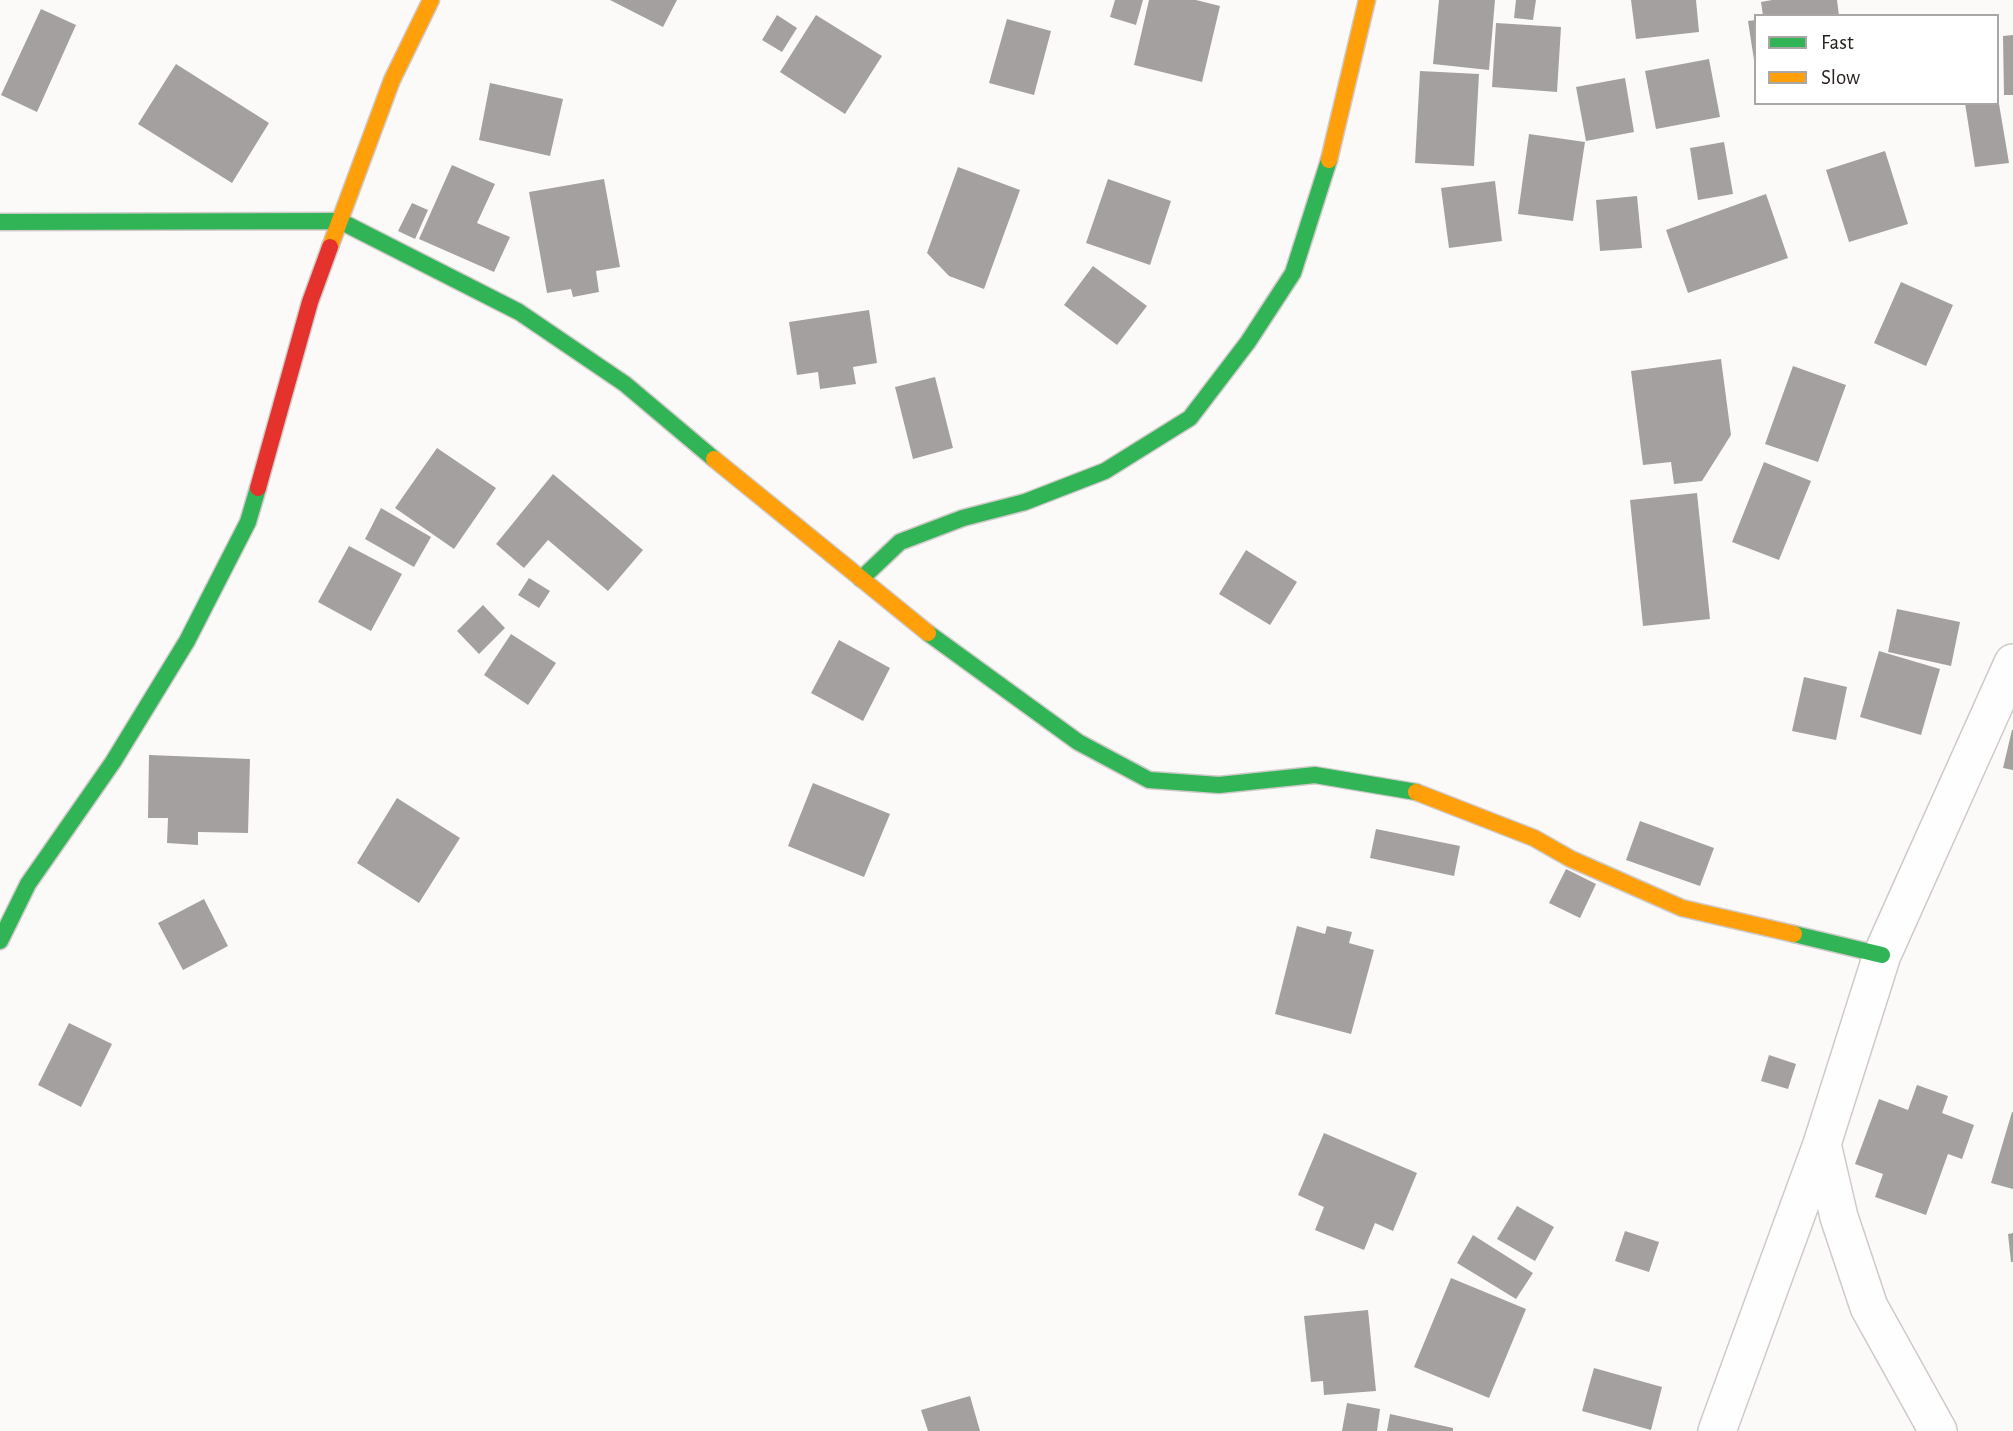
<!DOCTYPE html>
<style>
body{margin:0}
#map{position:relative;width:2013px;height:1431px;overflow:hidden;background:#fcfaf9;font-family:"Alegreya Sans",sans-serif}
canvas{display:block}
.legend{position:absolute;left:1754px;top:14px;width:245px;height:91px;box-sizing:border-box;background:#fff;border:2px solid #a9a6a6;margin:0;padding:9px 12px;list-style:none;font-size:21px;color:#292120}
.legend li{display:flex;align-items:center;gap:14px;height:35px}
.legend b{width:35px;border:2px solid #a9a6a6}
</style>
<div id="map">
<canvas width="2013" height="1431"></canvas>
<ul class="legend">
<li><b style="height:9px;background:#30b455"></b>Fast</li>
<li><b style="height:9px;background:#ff9f0a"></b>Slow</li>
</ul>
</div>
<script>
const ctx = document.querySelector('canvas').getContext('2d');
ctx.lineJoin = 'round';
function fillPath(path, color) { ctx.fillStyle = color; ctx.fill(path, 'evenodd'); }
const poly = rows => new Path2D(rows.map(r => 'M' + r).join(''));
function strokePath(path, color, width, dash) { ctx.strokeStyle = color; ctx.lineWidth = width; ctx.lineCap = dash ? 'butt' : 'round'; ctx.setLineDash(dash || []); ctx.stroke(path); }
fillPath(poly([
 [610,0,677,0,663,27],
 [1115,0,1143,0,1136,25,1110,17],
 [1149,0,1196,0,1220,6,1202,82,1134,65],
 [1439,0,1495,0,1489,70,1433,64],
 [1516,0,1536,0,1533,20,1514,18],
 [1631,0,1696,0,1699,32,1636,39],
 [1772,0,1837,0,1839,16,1763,16,1761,2],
 [41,9,76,25,37,112,1,95],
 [777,15,797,28,782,52,762,40],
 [816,15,882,56,845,114,780,72],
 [1007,19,1051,31,1034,95,989,83],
 [1756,20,1756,60,1754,60,1748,21],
 [1496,23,1561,27,1557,92,1492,87],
 [2013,35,2013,95,2004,95,2003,36],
 [1709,59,1720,117,1656,129,1645,71],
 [176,64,269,123,232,183,138,124],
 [1420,71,1479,74,1474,166,1415,163],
 [1625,78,1634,132,1586,141,1576,87],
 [490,83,563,99,550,156,479,140],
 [1997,92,2009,163,1975,167,1965,103,1997,103],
 [1529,134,1585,142,1573,221,1518,214],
 [1724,142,1733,194,1698,200,1690,148],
 [1885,151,1908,224,1849,242,1826,170],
 [452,165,495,184,477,223,510,237,494,272,419,239],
 [958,167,1020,190,984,289,949,276,927,253],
 [604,179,620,267,596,271,599,292,573,297,571,289,547,293,529,192],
 [1108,179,1171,201,1150,265,1086,243],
 [1495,181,1502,241,1449,248,1441,188],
 [1766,194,1788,258,1688,293,1666,230],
 [1637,196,1642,248,1600,251,1596,200],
 [412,203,428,210,415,239,398,231],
 [1093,266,1147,306,1117,345,1064,305],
 [1901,282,1953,305,1926,366,1874,343],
 [869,310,877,363,853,367,856,384,820,389,818,372,797,375,789,322],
 [1721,359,1731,435,1702,481,1674,484,1671,462,1643,465,1631,371],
 [1793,366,1846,385,1818,462,1765,444],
 [935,377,953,448,913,459,895,387],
 [437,448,496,488,454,549,395,508],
 [1764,462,1811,481,1779,560,1732,542],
 [553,474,643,550,608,591,548,540,524,568,496,544],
 [1697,493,1710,619,1643,626,1630,500],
 [381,508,431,537,414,567,365,539],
 [349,546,402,574,371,631,318,602],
 [1246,550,1297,582,1270,625,1219,594],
 [529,578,550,591,539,608,518,595],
 [483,605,505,628,479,654,457,631],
 [1897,609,1960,622,1951,666,1888,652],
 [511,634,556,663,528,705,484,675],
 [839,640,890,668,863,721,811,693],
 [1879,651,1940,669,1921,735,1860,717],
 [1804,677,1847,687,1836,740,1792,731],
 [2012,730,2013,730,2013,770,2003,768],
 [149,755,250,759,248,833,198,832,198,845,167,843,168,818,148,818],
 [813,783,890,814,864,877,788,846],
 [397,798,460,838,419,903,357,863],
 [1640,821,1714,848,1700,886,1626,860],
 [1376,829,1460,846,1454,876,1370,858],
 [1566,869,1596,884,1580,918,1549,903],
 [204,899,228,946,183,970,158,923],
 [1297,926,1325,934,1327,926,1352,932,1349,943,1374,950,1351,1034,1275,1014],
 [69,1023,112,1044,81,1107,38,1085],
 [1769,1055,1796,1064,1788,1089,1761,1081],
 [1917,1085,1948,1096,1942,1113,1974,1125,1962,1159,1948,1154,1926,1215,1875,1197,1883,1174,1855,1164,1879,1099,1908,1110],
 [2012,1112,2013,1112,2013,1189,1991,1183],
 [1324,1133,1417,1173,1393,1231,1375,1223,1364,1250,1315,1230,1324,1207,1298,1195],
 [1517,1206,1554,1227,1535,1261,1497,1239],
 [1625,1231,1659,1242,1649,1272,1615,1261],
 [2013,1233,2013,1262,2011,1262,2008,1234],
 [1473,1235,1533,1273,1516,1299,1457,1263],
 [1451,1278,1526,1309,1489,1398,1414,1367],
 [1368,1310,1376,1391,1324,1395,1323,1381,1311,1382,1304,1316],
 [1594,1368,1662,1387,1651,1430,1582,1411],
 [970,1396,980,1431,928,1431,921,1410],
 [1347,1403,1380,1409,1377,1431,1342,1431],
 [1390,1414,1453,1428,1453,1431,1387,1431]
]), '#a4a09f');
const street = poly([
 [1822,1144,1839,1217,1869,1307,1938,1431],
 [1717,1431,1822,1144,1882,955,2013,663]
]);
const fast = poly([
 [0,222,340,221,519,312,625,384,714,459],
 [861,579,900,542,963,518,1025,502,1105,471,1190,418,1248,342,1293,273,1329,160],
 [928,633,1078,742,1149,780,1219,785,1315,775,1416,792],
 [1794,934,1882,955],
 [0,941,28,884,113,762,187,641,248,522,258,488]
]);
const slow = poly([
 [1329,160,1367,0],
 [330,247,392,80,431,0],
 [714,459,928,633],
 [1416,792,1534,838,1571,859,1682,908,1794,934]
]);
const jam = poly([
 [258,488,310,302,330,247]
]);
strokePath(street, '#cfcac9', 40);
strokePath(fast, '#cfcac9', 19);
strokePath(slow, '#cfcac9', 19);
strokePath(jam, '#cfcac9', 19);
strokePath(street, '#fffefe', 37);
strokePath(fast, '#30b455', 16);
strokePath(slow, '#ff9f0a', 16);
strokePath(jam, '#e5322d', 16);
</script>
